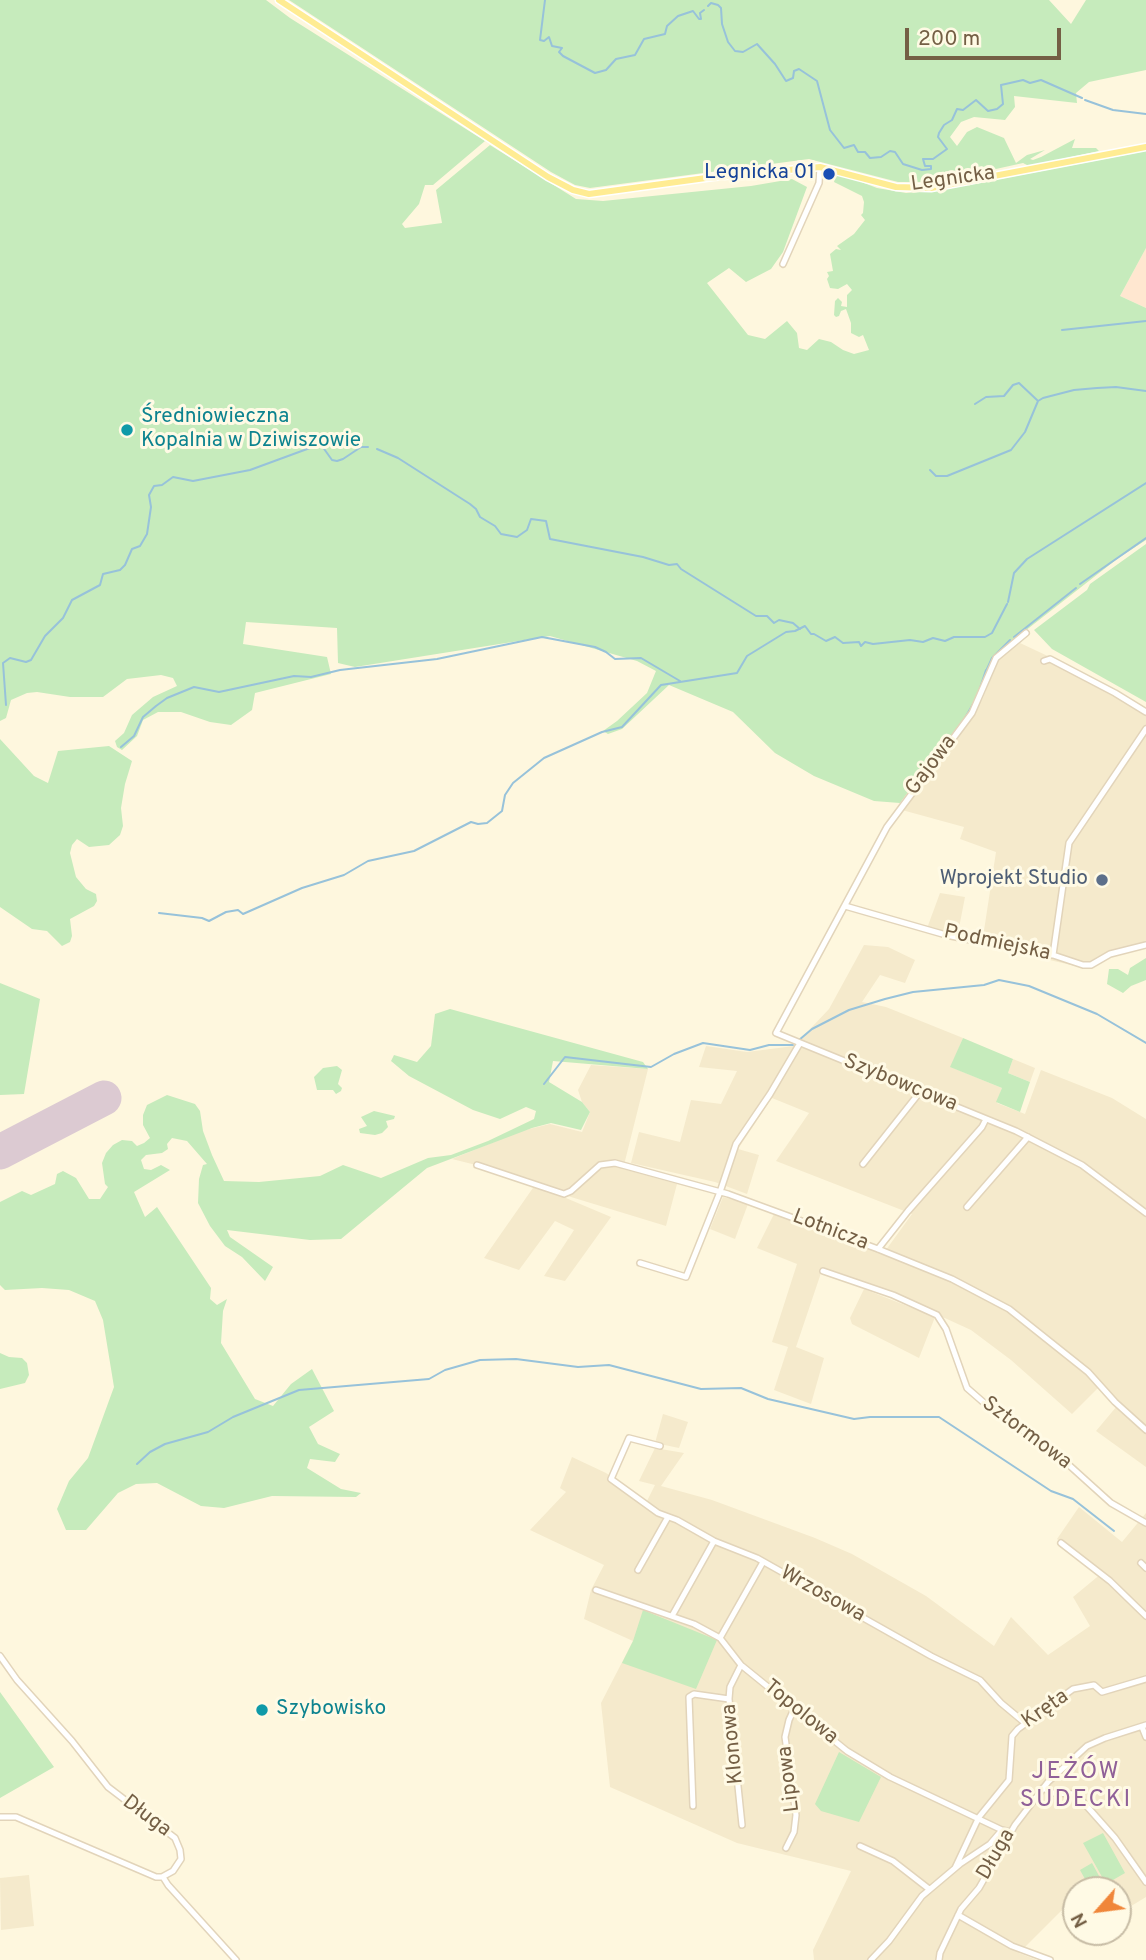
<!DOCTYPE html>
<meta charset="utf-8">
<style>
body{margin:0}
#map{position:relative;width:1146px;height:1960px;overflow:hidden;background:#fef7de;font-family:Overpass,sans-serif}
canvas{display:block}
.north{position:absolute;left:1062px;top:1876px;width:70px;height:70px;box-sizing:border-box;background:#fffae5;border:2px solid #c7bca5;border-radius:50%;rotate:242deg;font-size:19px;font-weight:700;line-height:28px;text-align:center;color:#745f45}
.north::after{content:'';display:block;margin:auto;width:24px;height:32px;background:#f0863a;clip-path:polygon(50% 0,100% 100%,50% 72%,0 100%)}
.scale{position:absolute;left:905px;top:28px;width:156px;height:32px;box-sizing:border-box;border:4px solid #745f45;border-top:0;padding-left:9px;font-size:21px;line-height:24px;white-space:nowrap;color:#745f45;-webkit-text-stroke:5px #fffae5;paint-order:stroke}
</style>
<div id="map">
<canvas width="1146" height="1960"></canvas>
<div class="north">N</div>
<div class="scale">200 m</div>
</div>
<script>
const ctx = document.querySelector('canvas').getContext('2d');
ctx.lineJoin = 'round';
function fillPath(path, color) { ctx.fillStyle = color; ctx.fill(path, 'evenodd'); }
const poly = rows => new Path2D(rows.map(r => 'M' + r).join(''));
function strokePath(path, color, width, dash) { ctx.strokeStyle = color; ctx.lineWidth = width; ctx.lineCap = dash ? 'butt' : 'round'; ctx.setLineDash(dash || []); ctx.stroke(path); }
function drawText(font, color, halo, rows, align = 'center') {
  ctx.font = font + ' Overpass,sans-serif'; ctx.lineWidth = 6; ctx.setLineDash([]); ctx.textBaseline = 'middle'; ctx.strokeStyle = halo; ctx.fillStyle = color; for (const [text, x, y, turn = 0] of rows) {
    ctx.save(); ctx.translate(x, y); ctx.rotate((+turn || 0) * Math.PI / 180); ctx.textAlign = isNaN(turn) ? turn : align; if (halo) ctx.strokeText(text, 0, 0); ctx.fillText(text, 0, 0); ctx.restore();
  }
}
fillPath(poly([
 [1020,643,1069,666,1146,716,1146,948,1111,956,1088,969,926,931,940,893,965,897,958,933,983,937,996,852,960,839,964,827,902,810,944,757,982,700,1000,657],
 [864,945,888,947,915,960,905,983,880,975,862,1002,886,1007,963,1038,951,1067,1002,1088,997,1103,1025,1114,1041,1070,1112,1098,1146,1119,1146,1467,1096,1431,1117,1406,1099,1387,1072,1414,1011,1360,971,1330,866,1282,856,1283,822,1270,796,1347,824,1358,811,1404,774,1390,788,1347,772,1342,797,1264,757,1248,775,1212,883,1254,912,1214,776,1161,809,1113,772,1098,738,1149,759,1155,747,1194,715,1182,631,1163,639,1132,680,1142,691,1100,721,1104,737,1071,699,1067,706,1046,747,1052,794,1046,829,1009],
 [1013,1059,1035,1068,1030,1082,1008,1073],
 [591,1065,648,1069,623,1169,677,1184,666,1226,571,1197,528,1178,452,1159,521,1131,550,1124,582,1132,590,1112,582,1102,578,1090],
 [535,1185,611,1217,565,1281,544,1276,574,1230,555,1221,519,1270,484,1258],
 [723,1197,748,1204,735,1239,710,1229],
 [864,1289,935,1317,919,1358,852,1324,850,1318],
 [663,1414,688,1422,679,1448,655,1443],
 [655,1448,684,1453,661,1486,712,1500,815,1538,852,1554,926,1596,994,1646,1011,1617,1048,1655,1090,1626,1073,1597,1102,1573,1057,1539,1079,1507,1122,1542,1146,1513,1146,1897,1118,1914,1118,1890,1076,1890,1076,1908,1071,1901,1019,1953,1037,1960,814,1960,813,1950,851,1871,737,1843,610,1787,601,1703,633,1641,584,1619,591,1590,604,1565,530,1530,566,1492,560,1488,572,1457,606,1473,647,1501,655,1485,639,1481],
 [29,1875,34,1926,1,1930,0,1878]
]), '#f5eacc');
fillPath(poly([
 [1146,248,1146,308,1120,296]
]), '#ffe7d0');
fillPath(poly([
 [0,0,266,0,290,18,485,141,433,185,425,185,419,204,402,224,405,228,442,223,436,190,490,145,576,199,603,201,751,186,792,179,807,187,783,252,771,269,746,282,729,268,707,283,748,335,765,339,787,321,797,333,799,348,807,350,819,339,831,342,843,350,854,354,869,350,863,335,859,337,851,333,851,323,846,309,841,311,839,316,836,317,834,315,835,301,838,298,842,302,841,306,847,307,847,295,852,290,847,284,838,289,830,288,827,279,829,276,827,272,833,271,830,254,836,249,841,250,837,246,854,234,865,220,861,215,863,213,864,202,862,196,834,182,836,175,846,176,877,188,906,193,942,190,1146,151,1146,248,1120,296,1146,308,1146,540,1117,559,1002,649,989,667,979,694,966,719,937,756,933,752,934,757,900,803,874,801,814,776,775,753,733,712,669,685,622,729,608,734,603,731,617,721,647,693,656,671,637,661,550,636,355,667,338,663,337,628,246,622,243,644,327,657,331,674,255,693,252,710,231,725,210,722,181,712,158,712,143,720,137,736,122,750,117,747,115,741,124,733,132,715,153,697,177,686,173,678,161,675,127,679,103,697,70,697,37,692,27,693,11,700,6,718,0,721],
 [289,0,1049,0,1071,24,1086,0,1146,0,1146,70,1089,82,1076,93,1077,103,1014,96,1015,107,1005,120,974,117,961,122,950,137,957,146,967,132,977,127,1004,138,1016,163,1027,155,1045,150,1030,159,1033,160,1041,157,1075,139,1072,148,1096,148,1099,151,1029,166,1023,163,937,182,898,182,809,159,590,188,575,185,551,172],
 [1146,544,1146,702,1052,649,1034,630,1087,590,1090,584],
 [0,739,34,776,48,783,58,751,109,746,132,761,125,784,121,808,123,826,120,835,109,845,89,847,77,839,72,845,70,853,76,877,86,889,96,894,97,901,94,906,70,919,72,936,70,942,62,946,47,931,32,929,0,907],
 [1146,958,1146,980,1131,986,1123,993,1107,984,1109,969,1118,969,1128,975,1130,968],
 [0,983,40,999,24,1094,0,1095],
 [450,1009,643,1062,648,1069,553,1061,549,1082,582,1102,590,1112,581,1130,551,1123,532,1128,427,1168,341,1239,310,1240,227,1230,230,1237,273,1267,265,1281,242,1257,225,1246,210,1226,198,1203,199,1179,203,1165,207,1164,187,1141,172,1138,167,1144,168,1149,162,1153,146,1155,141,1160,144,1169,151,1170,161,1165,170,1170,134,1192,145,1217,157,1207,211,1288,210,1299,217,1305,227,1299,223,1311,221,1343,255,1399,273,1406,291,1384,312,1369,334,1411,309,1427,318,1444,340,1454,335,1462,310,1459,307,1468,341,1489,361,1493,356,1497,272,1496,224,1508,201,1506,157,1483,136,1484,118,1493,86,1530,66,1530,57,1509,69,1481,88,1458,114,1387,103,1320,95,1301,69,1290,42,1288,5,1290,0,1285,0,1202,22,1191,31,1195,55,1184,57,1174,63,1171,76,1178,89,1199,100,1199,108,1187,105,1184,102,1163,106,1153,113,1145,122,1140,132,1141,137,1146,144,1143,150,1138,143,1125,143,1115,147,1105,167,1095,195,1104,200,1111,203,1131,212,1155,224,1181,259,1182,320,1176,343,1165,381,1178,428,1158,451,1155,488,1141,534,1119,536,1111,526,1107,500,1119,473,1110,409,1076,391,1061,394,1055,417,1062,431,1046,435,1014],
 [963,1038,1013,1059,1008,1073,1030,1082,1020,1112,996,1102,1002,1088,950,1067],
 [337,1066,342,1070,338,1084,342,1088,341,1091,336,1094,333,1090,317,1090,314,1077,323,1068],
 [374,1111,395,1116,394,1119,386,1121,388,1127,382,1133,375,1135,360,1133,359,1129,367,1126,361,1117],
 [0,1353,9,1357,22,1358,27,1363,29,1375,25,1383,0,1389],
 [643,1610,717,1640,696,1689,622,1663,633,1641],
 [0,1692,54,1767,0,1798],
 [839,1752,881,1777,859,1822,821,1811,815,1804],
 [1103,1833,1125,1873,1106,1884,1083,1843],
 [1092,1863,1104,1885,1095,1890,1091,1890,1080,1870]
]), '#c6ebbc');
strokePath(poly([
 [545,0,540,40,544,41,549,37,552,46,562,48,559,52,563,56,595,73,606,70,616,59,635,55,644,39,665,34,667,26,678,16,693,11,699,19,701,19,700,13,704,10],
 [708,6,711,3,718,5,721,8,722,24,728,42,735,51,743,52,757,44,775,64,786,81,793,78,794,71,799,69,817,81,830,130,844,148,854,145,858,152,865,152,870,158,881,157,890,151,895,152,903,164,922,170,931,169,931,166,925,166,923,159,933,159,947,149,938,137,939,133,944,125,952,120,957,109,963,110,976,100,988,111,997,109,1003,104,1001,85,1010,83,1023,80,1030,83,1041,80,1082,98],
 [1085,100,1113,110,1146,114],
 [1062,330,1146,321],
 [975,404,986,397,1004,396,1013,385,1019,383,1037,400],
 [377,449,398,458,470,504,476,509,480,517,495,526,501,534,517,537,527,530,531,519,546,521,550,539,643,557,669,565,677,564,681,569,756,616,767,616,774,623,779,620,793,623,800,629],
 [930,470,936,476,947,476,1011,450,1025,432,1038,401,1043,398,1074,390,1097,388,1116,387,1146,391],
 [1080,584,1146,538],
 [1008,602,1014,573,1027,559,1146,483],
 [1014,637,1076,588],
 [987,669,992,658,1010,640],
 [979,691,986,670],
 [6,705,3,663,10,658,26,662,31,660,45,636,63,618,72,600,100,585,103,574,120,570,125,565,132,549,140,546,147,534,151,507,149,495,154,486,162,485,173,477,193,481,250,470,318,445,322,446,332,460,337,461,343,459,361,447,368,447],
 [965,718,973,704],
 [121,747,134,736,143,717,156,706,167,698,194,687,219,692,294,676,311,677,340,670,437,659,542,637,595,647,606,652,615,659,641,658,680,681],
 [159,913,202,918,209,921,226,912,238,910,243,914,302,888,344,875,368,861,414,851,471,822,478,824,487,823,502,811,505,795,513,783,544,758,602,732,622,727,661,685,737,673,747,656,786,632,795,631,805,626,811,634,814,634,826,641,835,637,843,643,859,642,861,646,865,642,873,644,910,640,923,642,933,638,945,641,954,637,985,637,992,633,1007,604],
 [799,1040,812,1029,849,1010,885,999,913,992,984,985,999,980,1029,986,1097,1014,1146,1043],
 [544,1084,565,1057,651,1067,674,1054,703,1043,750,1050,769,1045,793,1045],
 [137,1464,150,1452,165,1444,208,1432,233,1417,299,1390,429,1379,445,1370,480,1360,516,1359,578,1367,609,1365,701,1389,741,1388,768,1399,854,1419,870,1417,939,1417,1051,1491,1073,1499,1114,1531]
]), '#97c2da', 2);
strokePath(poly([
 [0,1152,104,1098]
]), '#dccad2', 35);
const minor = poly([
 [783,264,819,183,820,167],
 [1026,633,996,658,972,713,887,827,776,1033,1016,1131,1082,1165,1146,1213],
 [1044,661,1050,659,1115,693,1146,712],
 [845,906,946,935,1041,954,1053,955,1083,965,1091,965,1110,954,1146,945],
 [1053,955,1069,843,1146,729],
 [863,1164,920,1092],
 [477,1165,564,1194,571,1191,600,1165,615,1163,728,1194,878,1249,952,1279,1009,1309,1088,1372,1115,1402,1146,1430],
 [967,1207,1028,1137],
 [878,1249,908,1211,982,1127,986,1119],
 [640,1263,686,1277,720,1192,736,1144,770,1094,800,1043],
 [823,1271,893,1295,937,1315,946,1329,967,1388,998,1415,1049,1447,1111,1503,1146,1523],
 [660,1446,629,1438,611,1479,658,1513,677,1520,714,1541,757,1558,931,1656,980,1680,1001,1703,1025,1723],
 [1061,1543,1110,1581,1146,1616],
 [1141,1563,1146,1568],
 [638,1570,668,1517],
 [596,1590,694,1624,720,1638,741,1665,847,1751,890,1777,1002,1830,1010,1832],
 [672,1616,714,1541],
 [720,1638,763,1562],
 [0,1656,17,1680,72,1741,108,1787,175,1838,180,1850,181,1859,173,1871,162,1877,156,1877,16,1817,0,1817],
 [741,1665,730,1687,729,1699,742,1825],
 [1142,1727,1146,1737],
 [1043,1788,1053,1793,1076,1794,1115,1838,1146,1882],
 [693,1806,689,1697,694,1694,729,1699],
 [860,1846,893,1861,929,1889],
 [786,1848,794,1832,796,1815,785,1737,789,1720,794,1709],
 [955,1868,979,1817,1009,1780,1012,1736,1018,1729,1073,1689,1094,1685,1102,1692,1146,1679],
 [163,1877,168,1885,236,1960],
 [958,1915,1012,1946,1050,1960],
 [871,1960,889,1941,922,1896,960,1864,990,1844,1002,1830],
 [939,1960,940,1953,961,1909,979,1888,1015,1825,1048,1782,1087,1746,1105,1738,1146,1725]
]);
const major = poly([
 [279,0,548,177,573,190,589,194,713,177,820,167,896,187,931,188,1146,147]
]);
strokePath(minor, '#e2d4ba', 8);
strokePath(major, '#fff', 9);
strokePath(minor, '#fff', 5);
strokePath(major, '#ffec93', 6);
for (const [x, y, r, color] of [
 [829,174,7,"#1a4fb4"],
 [127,430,7,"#0f9aa8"],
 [1102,880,7,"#5c6f8a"],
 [262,1710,7,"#0f9aa8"]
]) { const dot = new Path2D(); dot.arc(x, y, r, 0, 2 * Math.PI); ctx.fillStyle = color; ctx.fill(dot); strokePath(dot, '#fffae5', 2.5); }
drawText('21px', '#164399', '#fffae5', [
 ["Legnicka 01",815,174]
], 'right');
drawText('21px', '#745f45', '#fffae5', [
 ["Legnicka",953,180,-8],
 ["Gajowa",932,766,-53],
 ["Podmiejska",997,944,12],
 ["Szybowcowa",900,1084,22],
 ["Lotnicza",830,1231,21],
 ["Sztormowa",1026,1434,37],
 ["Wrzosowa",822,1595,29],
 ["Kręta",1046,1710,-35],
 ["Topolowa",800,1713,39],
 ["Klonowa",734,1744,-95],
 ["Lipowa",790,1779,-97],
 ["Długa",146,1817,37],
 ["Długa",997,1855,-60]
]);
drawText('21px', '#0d838f', '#fffae5', [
 ["Średniowieczna",141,418],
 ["Kopalnia w Dziwiszowie",141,442],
 ["Szybowisko",276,1710]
], 'left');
drawText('21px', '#4e5e75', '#fffae5', [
 ["Wprojekt Studio",1088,880]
], 'right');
ctx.letterSpacing = '2px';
drawText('24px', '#906098', '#fffae5', [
 ["JEŻÓW",1076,1773],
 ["SUDECKI",1076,1801]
]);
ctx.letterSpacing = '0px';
</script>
